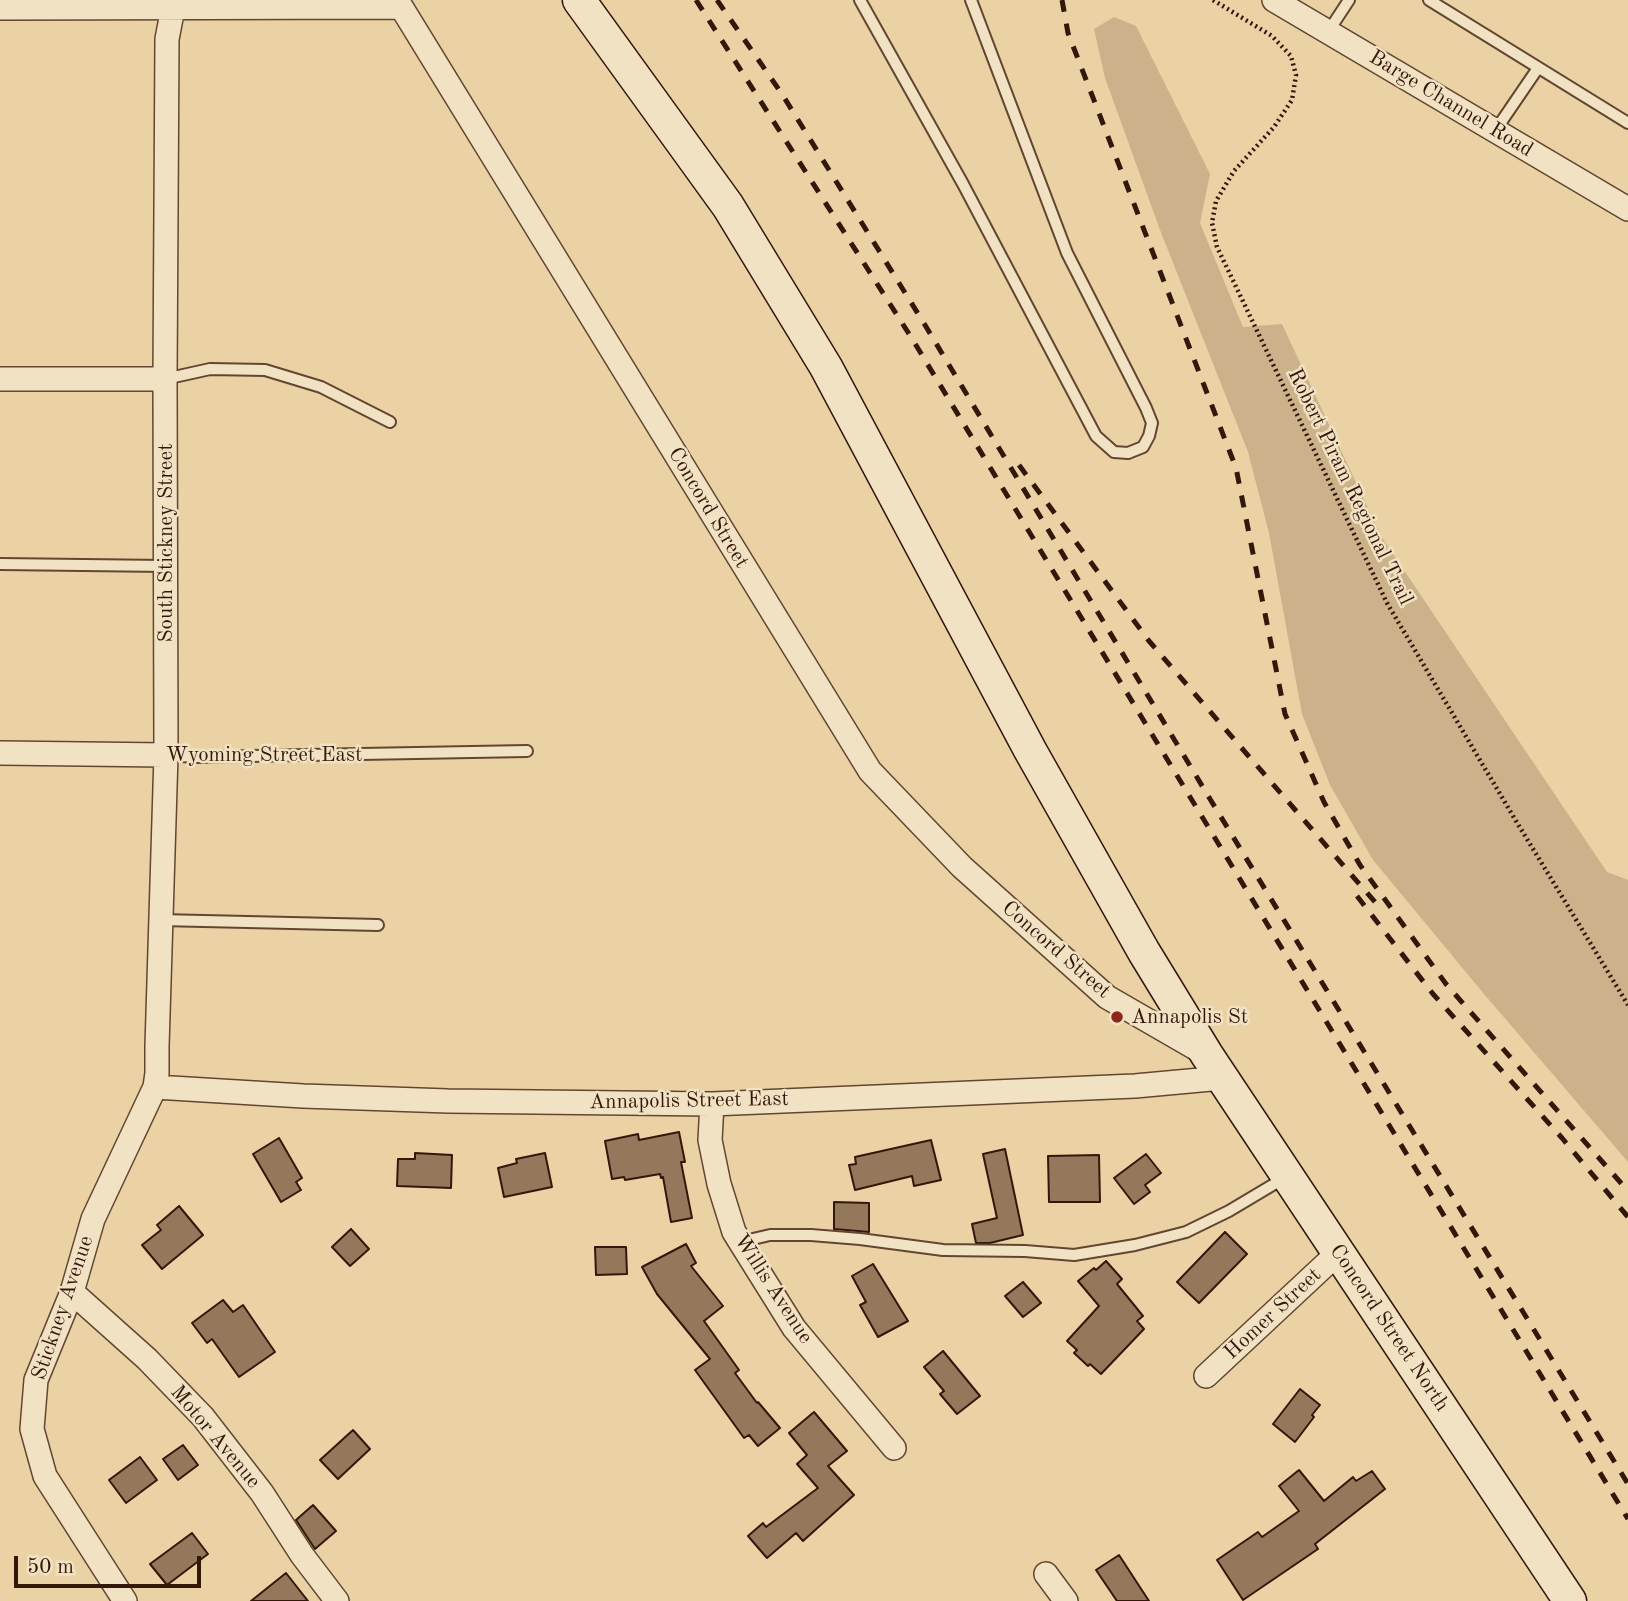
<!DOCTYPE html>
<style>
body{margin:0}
#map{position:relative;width:1628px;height:1601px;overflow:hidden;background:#ebd2a4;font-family:"Old Standard TT",serif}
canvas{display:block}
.scale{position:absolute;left:14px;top:1556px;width:187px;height:32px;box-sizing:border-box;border:4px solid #34170b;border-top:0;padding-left:9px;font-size:21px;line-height:24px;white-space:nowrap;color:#34170b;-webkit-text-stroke:5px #f2e2c4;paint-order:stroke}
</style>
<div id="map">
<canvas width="1628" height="1601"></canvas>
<div class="scale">50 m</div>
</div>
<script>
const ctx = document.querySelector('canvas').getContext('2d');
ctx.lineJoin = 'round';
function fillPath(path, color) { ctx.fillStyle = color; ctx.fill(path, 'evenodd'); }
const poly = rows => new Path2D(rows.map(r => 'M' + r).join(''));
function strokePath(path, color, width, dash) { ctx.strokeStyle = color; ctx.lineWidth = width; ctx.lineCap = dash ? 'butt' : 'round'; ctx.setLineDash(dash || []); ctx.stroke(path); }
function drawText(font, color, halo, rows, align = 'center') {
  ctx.font = font + ' "Old Standard TT",serif'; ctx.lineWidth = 5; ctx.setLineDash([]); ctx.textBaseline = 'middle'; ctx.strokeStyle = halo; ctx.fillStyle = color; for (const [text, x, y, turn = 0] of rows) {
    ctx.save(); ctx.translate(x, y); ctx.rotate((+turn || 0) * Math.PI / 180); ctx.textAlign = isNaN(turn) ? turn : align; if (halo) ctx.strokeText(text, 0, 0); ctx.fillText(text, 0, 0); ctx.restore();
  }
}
fillPath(poly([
 [1114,17,1136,26,1210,174,1200,223,1243,327,1282,324,1381,536,1607,872,1628,880,1628,1162,1484,994,1373,860,1330,785,1302,714,1269,533,1248,452,1160,230,1105,78,1094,29]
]), '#ccb28a');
const building = poly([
 [679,1132,685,1162,681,1162,692,1218,671,1222,663,1177,661,1178,660,1174,625,1180,624,1177,612,1179,605,1141,638,1134,639,1140,679,1132],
 [279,1138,302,1178,296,1182,301,1190,281,1202,253,1154,279,1138],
 [931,1140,941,1180,914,1186,912,1176,855,1190,849,1165,856,1164,855,1157,931,1140],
 [1005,1149,1023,1235,990,1243,976,1243,972,1224,997,1218,983,1154,1005,1149],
 [415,1153,452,1155,451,1188,397,1186,398,1159,415,1159,415,1153],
 [545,1153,552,1187,504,1197,498,1168,517,1163,516,1159,545,1153],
 [1146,1154,1161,1173,1145,1185,1150,1192,1134,1204,1114,1178,1146,1154],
 [1099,1155,1100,1202,1049,1202,1048,1156,1099,1155],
 [834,1202,869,1203,869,1232,834,1229,834,1202],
 [179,1206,203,1235,162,1269,142,1245,161,1230,157,1225,179,1206],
 [351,1229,369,1249,350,1266,332,1247,351,1229],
 [1225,1232,1247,1254,1199,1303,1177,1282,1225,1232],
 [686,1244,696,1263,691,1266,723,1306,704,1321,739,1370,735,1373,757,1403,758,1402,780,1428,758,1446,749,1435,744,1438,695,1370,710,1359,657,1294,642,1267,686,1244],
 [595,1247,626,1247,627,1274,596,1275,595,1247],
 [1106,1261,1122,1279,1117,1284,1143,1316,1137,1321,1144,1329,1101,1374,1090,1364,1088,1366,1074,1353,1077,1350,1067,1341,1099,1306,1078,1281,1094,1268,1096,1270,1106,1261],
 [873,1264,908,1321,878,1337,860,1305,866,1302,852,1276,873,1264],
 [1023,1282,1041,1303,1023,1317,1005,1296,1023,1282],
 [223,1300,233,1312,243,1305,275,1352,239,1377,212,1339,207,1343,192,1323,223,1300],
 [943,1351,980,1396,957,1414,940,1394,944,1391,924,1367,943,1351],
 [1300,1389,1320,1405,1312,1415,1314,1417,1295,1442,1273,1424,1300,1389],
 [814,1412,847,1451,828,1466,854,1495,803,1541,796,1533,767,1558,748,1536,763,1523,766,1527,818,1488,797,1464,807,1455,789,1433,814,1412],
 [353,1430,370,1449,338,1479,320,1460,353,1430],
 [183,1445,198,1465,178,1480,163,1459,183,1445],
 [140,1457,157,1480,126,1503,109,1480,140,1457],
 [1299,1470,1324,1501,1353,1477,1356,1481,1372,1471,1385,1489,1315,1544,1318,1549,1243,1600,1217,1560,1258,1532,1262,1537,1299,1511,1279,1486,1299,1470],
 [313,1505,336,1531,315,1549,296,1520,313,1505],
 [192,1533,208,1554,167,1585,150,1564,192,1533],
 [1119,1555,1149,1601,1117,1601,1096,1570,1119,1555],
 [286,1573,308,1601,251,1601,286,1573]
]);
fillPath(building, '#93785b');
strokePath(building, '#34170b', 2);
const service = poly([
 [860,0,963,184,1096,436,1114,452,1128,453,1143,447,1149,436,1152,423,1146,408,1067,253,971,0],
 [1429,0,1628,123],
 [1328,32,1349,0],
 [1495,131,1538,68],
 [165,379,210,369,265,370,321,387,390,422],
 [0,564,166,566],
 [166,755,195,757,527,751],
 [160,920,378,925],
 [740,1242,770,1235,811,1235,860,1239,943,1250,1025,1251,1074,1255,1135,1245,1186,1232,1229,1211,1286,1177]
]);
const minor = poly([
 [397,0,870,771,962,867,1107,997,1204,1053],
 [1274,0,1628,209],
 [0,8,401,7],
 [0,379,165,379],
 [0,753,166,755],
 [155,1087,303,1096,448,1101,712,1104,1135,1086,1222,1078],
 [712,1104,710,1140,719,1184,734,1232,794,1328,894,1448],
 [72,1292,147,1359,203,1417,262,1493,302,1555,337,1601],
 [1206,1376,1339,1252],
 [1046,1574,1066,1601],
 [125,1601,45,1476,32,1429,36,1380,72,1292,93,1219,155,1087,157,1073,157,1046,166,755,165,379,167,39,173,8,173,0]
]);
const secondary = poly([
 [579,0,728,206,826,367,1030,750,1144,952,1207,1055,1570,1601]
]);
strokePath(service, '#624631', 14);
strokePath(minor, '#624631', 26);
strokePath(secondary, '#34170b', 35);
strokePath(poly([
 [1213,0,1272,36,1291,56,1296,75,1292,100,1274,127,1234,171,1216,201,1212,223,1217,247,1387,603,1516,821,1628,1005]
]), '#34170b', 4.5, [2, 3.5]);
strokePath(service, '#f2e2c4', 10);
strokePath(minor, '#f2e2c4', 23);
strokePath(secondary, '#f2e2c4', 32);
strokePath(poly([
 [696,0,911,337,1628,1519],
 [717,0,782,94,925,325,1210,799,1628,1484],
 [1062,0,1068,33,1236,468,1285,714,1324,802,1360,865,1446,984,1628,1191],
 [1019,465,1149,641,1381,909],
 [1357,896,1433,994,1562,1138,1628,1217]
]), '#34170b', 5, [12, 12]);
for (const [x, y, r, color] of [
 [1117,1017,7,"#8f2418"]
]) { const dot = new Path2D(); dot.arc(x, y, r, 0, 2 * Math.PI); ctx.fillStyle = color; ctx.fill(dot); strokePath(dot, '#f2e2c4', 2.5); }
drawText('21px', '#34170b', '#f2e2c4', [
 ["Barge Channel Road",1451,104,31],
 ["Robert Piram Regional Trail",1350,487,64],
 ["Concord Street",708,508,59],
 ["South Stickney Street",166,543,-90],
 ["Wyoming Street East",264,755],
 ["Concord Street",1056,950,41],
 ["Annapolis Street East",689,1101,-1],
 ["Willis Avenue",773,1289,57],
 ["Stickney Avenue",63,1308,-71],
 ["Homer Street",1273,1314,-43],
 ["Concord Street North",1389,1328,56],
 ["Motor Avenue",215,1437,50]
]);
drawText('21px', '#34170b', '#f2e2c4', [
 ["Annapolis St",1131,1017]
], 'left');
</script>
